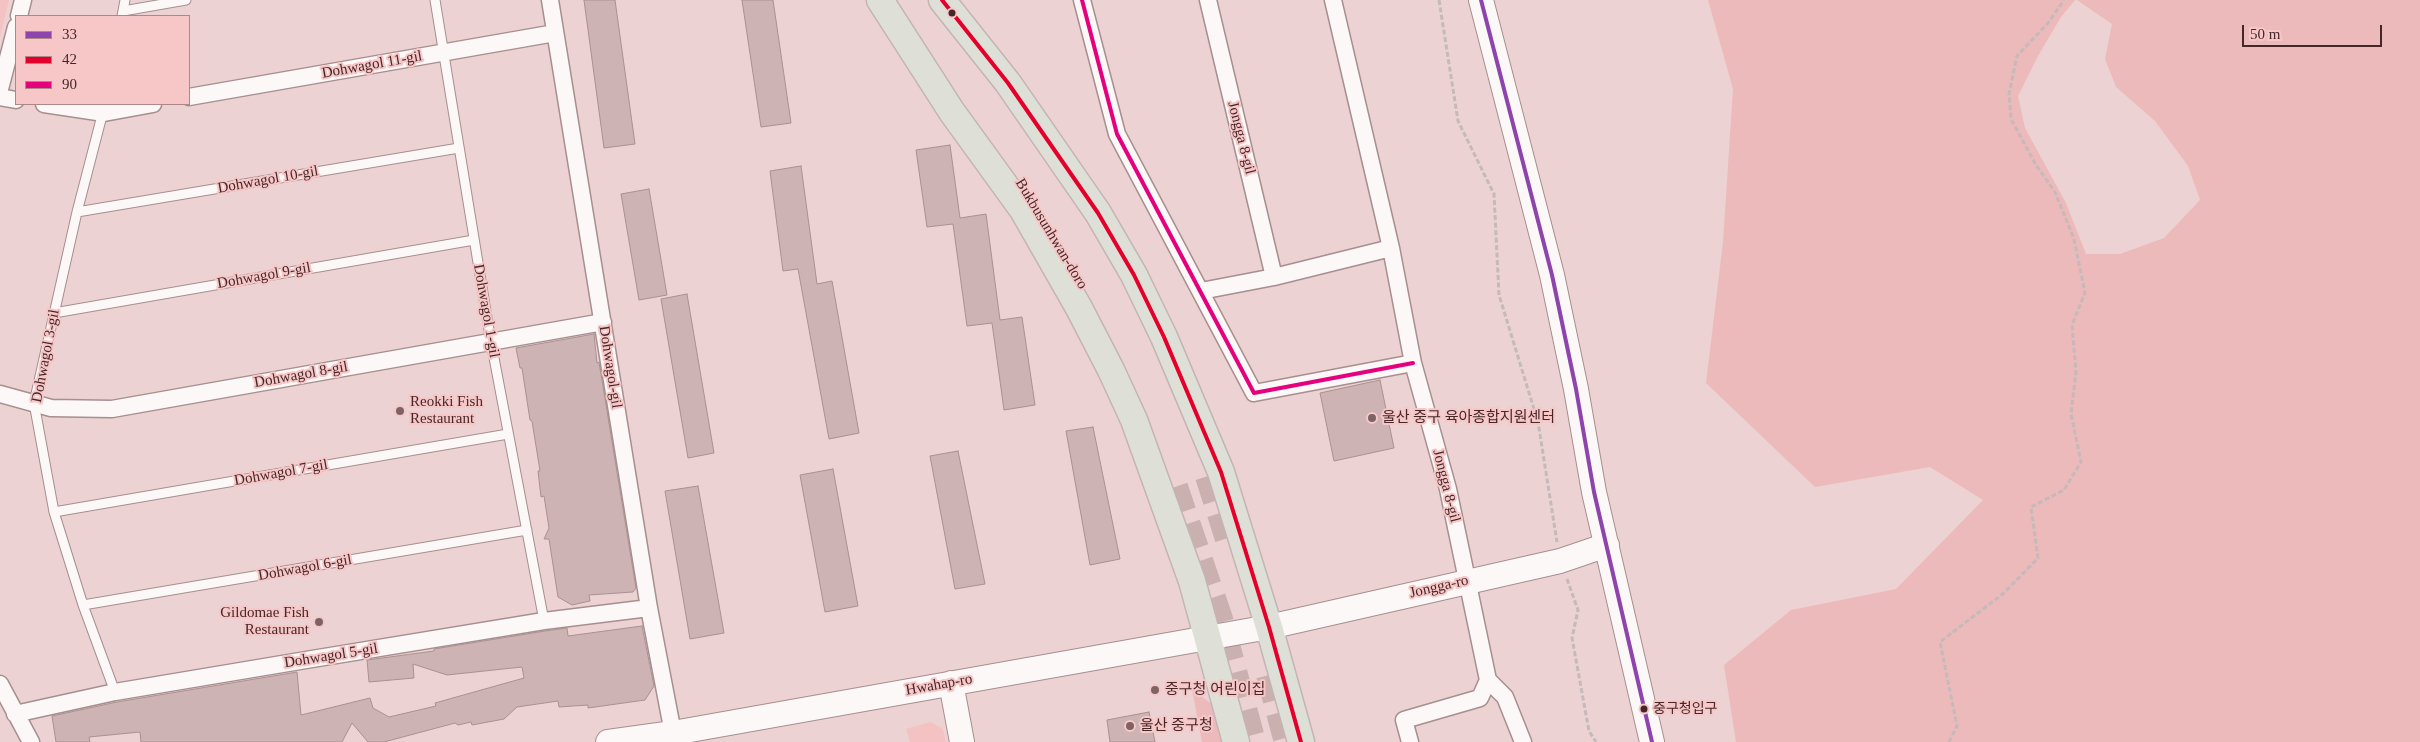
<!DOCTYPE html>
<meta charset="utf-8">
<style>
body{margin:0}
#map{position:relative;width:2420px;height:742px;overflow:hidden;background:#ecd2d2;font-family:"Times New Roman",serif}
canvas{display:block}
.legend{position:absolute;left:15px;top:15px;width:175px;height:90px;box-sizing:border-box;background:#f7c7c8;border:1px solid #b08788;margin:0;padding:6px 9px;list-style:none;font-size:15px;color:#452728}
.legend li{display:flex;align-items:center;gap:10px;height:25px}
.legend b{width:25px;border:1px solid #b08788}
.scale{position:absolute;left:2242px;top:25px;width:140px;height:22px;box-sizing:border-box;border:2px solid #452728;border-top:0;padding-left:6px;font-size:15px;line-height:18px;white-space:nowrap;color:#452728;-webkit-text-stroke:4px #f7c7c8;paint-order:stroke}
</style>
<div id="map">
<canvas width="2420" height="742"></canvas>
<ul class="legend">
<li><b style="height:6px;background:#8e44ad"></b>33</li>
<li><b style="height:6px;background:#e4002b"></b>42</li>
<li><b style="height:6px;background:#e5007d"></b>90</li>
</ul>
<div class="scale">50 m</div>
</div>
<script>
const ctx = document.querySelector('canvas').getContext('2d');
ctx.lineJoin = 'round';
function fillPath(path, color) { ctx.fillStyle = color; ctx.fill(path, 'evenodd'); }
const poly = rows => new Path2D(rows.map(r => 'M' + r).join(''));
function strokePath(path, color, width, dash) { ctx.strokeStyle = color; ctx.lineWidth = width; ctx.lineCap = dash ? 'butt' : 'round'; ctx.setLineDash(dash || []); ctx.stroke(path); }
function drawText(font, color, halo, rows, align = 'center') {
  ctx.font = font + ' "Times New Roman","Noto Sans KR",serif'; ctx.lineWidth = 4; ctx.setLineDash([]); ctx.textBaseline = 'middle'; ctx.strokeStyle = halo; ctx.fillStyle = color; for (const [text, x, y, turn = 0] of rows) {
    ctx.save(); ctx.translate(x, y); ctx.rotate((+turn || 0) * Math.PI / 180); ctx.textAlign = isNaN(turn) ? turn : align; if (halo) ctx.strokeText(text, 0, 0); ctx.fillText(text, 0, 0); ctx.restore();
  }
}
fillPath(poly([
 [0,0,9,0,0,37],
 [930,722,943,729,946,742,910,742,906,729]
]), '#f4c2c3');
fillPath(poly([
 [1708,0,2075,0,2061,17,2038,56,2018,96,2025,128,2066,203,2086,254,2120,254,2164,238,2200,200,2188,166,2155,121,2116,87,2105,59,2112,24,2077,0,2420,0,2420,742,1736,742,1724,665,1791,610,1896,589,1983,500,1930,467,1815,487,1706,383,1723,242,1733,89],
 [1192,689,1213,705,1224,742,1202,742]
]), '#edbabb');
const building = poly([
 [584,0,615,0,635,144,604,148,584,0],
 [742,0,773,0,791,123,761,127,742,0],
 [950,145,960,218,986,214,1000,320,1022,317,1035,405,1004,410,992,323,967,326,953,224,927,227,916,150,950,145],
 [801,166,817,284,832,281,859,433,829,439,798,269,783,271,770,171,801,166],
 [649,189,667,295,639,300,621,194,649,189],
 [687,294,714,453,688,458,661,299,687,294],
 [594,334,597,363,599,362,636,588,633,592,589,595,590,601,572,605,558,597,549,539,544,539,549,528,544,496,541,497,538,471,540,471,532,421,530,420,522,368,520,368,516,348,594,334],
 [1380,380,1394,448,1334,461,1320,393,1380,380],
 [1093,427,1120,559,1090,565,1066,431,1093,427],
 [958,451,985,584,955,589,930,456,958,451],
 [833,469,858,606,825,612,800,475,833,469],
 [698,486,724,633,690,639,665,491,698,486],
 [642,626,654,686,645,700,588,708,588,705,559,707,558,701,517,707,504,719,472,725,471,722,458,725,455,723,384,742,368,742,352,723,342,742,141,742,140,732,89,737,90,742,56,742,52,716,117,702,297,672,301,715,370,698,373,708,389,717,436,706,435,703,524,678,522,667,447,675,413,664,414,678,369,682,367,660,434,651,434,649,545,631,567,628,568,636,642,626],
 [1149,712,1155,742,1110,742,1107,720,1149,712]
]);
fillPath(building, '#cdb3b4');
strokePath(building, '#a99191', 1);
strokePath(poly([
 [1208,476,1229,542],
 [1175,487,1220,619,1253,742],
 [1269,675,1287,742]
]), '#cbb0b0', 26, [26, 13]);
const lane = poly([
 [435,0,491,342,544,621],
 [123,11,186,0],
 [122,16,125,0],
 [105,104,77,212,34,403,54,512,83,605,115,692],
 [77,212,459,148],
 [54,313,474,240],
 [54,512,508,434],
 [83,605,527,530]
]);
const street = poly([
 [550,0,649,608,673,733],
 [1082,0,1117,134,1254,393,1413,363],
 [1208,0,1274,277],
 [1333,0,1391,248,1413,363,1448,489,1488,680,1480,698,1404,720,1410,742],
 [19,16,23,0],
 [0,89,16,27],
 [0,97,16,100],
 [189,97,555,33],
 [44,104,104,113,153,104],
 [1201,291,1274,277,1391,248],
 [0,394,51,408,112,409,603,322],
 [1488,680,1505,697,1523,742],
 [0,684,31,742],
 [15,714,115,692,312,659,544,621,649,608]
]);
const secondary = poly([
 [1481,0,1552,275,1576,389,1594,492,1652,742],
 [951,683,962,742],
 [608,742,673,733,1269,627,1560,561,1607,545]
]);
const primary = poly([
 [880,0,952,112,1023,210,1079,308,1111,370,1134,420,1192,581,1236,742],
 [942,0,1008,83,1098,213,1134,275,1164,337,1221,472,1269,627,1301,742]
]);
strokePath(lane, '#a78e8f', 11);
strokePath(street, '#a78e8f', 19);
strokePath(secondary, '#a78e8f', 26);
strokePath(primary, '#c4b4b4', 29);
strokePath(poly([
 [1439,0,1458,121,1494,194,1499,295,1538,422,1557,542],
 [1567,579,1578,610,1572,638,1589,731,1596,742],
 [1949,742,1957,726,1940,642,2004,593,2038,558,2031,507,2064,490,2081,462,2071,414,2076,372,2072,325,2085,293,2074,239,2055,192,2036,165,2011,119,2009,94,2017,56,2048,23,2064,0]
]), '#c5b9ba', 3, [5, 2.5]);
strokePath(lane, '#fcf8f8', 9);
strokePath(street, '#fcf8f8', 16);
strokePath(secondary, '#fcf8f8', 24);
strokePath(primary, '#dee0d7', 26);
strokePath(poly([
 [1481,0,1552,275,1576,389,1594,492,1652,742]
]), '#8e44ad', 4);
strokePath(poly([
 [942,0,1008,83,1098,213,1134,275,1164,337,1221,472,1269,627,1301,742]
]), '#e4002b', 4);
strokePath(poly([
 [1082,0,1117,134,1254,393,1413,363]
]), '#e5007d', 4);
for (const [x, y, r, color] of [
 [952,13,4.5,"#452728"],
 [400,411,5,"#7f6364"],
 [1372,418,5,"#7f6364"],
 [319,622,5,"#7f6364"],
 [1155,690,5,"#7f6364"],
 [1644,709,4.5,"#452728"],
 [1130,726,5,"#7f6364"]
]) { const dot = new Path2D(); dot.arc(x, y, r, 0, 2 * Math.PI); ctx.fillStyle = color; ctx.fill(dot); strokePath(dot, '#f7c7c8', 2); }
drawText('14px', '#452728', '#f7c7c8', [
 ["중구청입구",1653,709]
], 'left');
drawText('15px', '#452728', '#f7c7c8', [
 ["Dohwagol 11-gil",372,65,-10],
 ["Jongga 8-gil",1241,138,76],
 ["Dohwagol 10-gil",268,180,-10],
 ["Bukbusunhwan-doro",1051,234,59],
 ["Dohwagol 9-gil",264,276,-10],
 ["Dohwagol 1-gil",486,311,80],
 ["Dohwagol 3-gil",46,356,-79],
 ["Dohwagol-gil",610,367,81],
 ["Dohwagol 8-gil",301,375,-10],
 ["Dohwagol 7-gil",281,473,-10],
 ["Jongga 8-gil",1446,486,76],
 ["Dohwagol 6-gil",305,568,-10],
 ["Jongga-ro",1439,587,-13],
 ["Dohwagol 5-gil",331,656,-9],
 ["Hwahap-ro",939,685,-10]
]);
drawText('15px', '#452728', '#f7c7c8', [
 ["Reokki Fish",410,402],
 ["Restaurant",410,419],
 ["울산 중구 육아종합지원센터",1382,418],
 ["Gildomae Fish",309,613,"right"],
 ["Restaurant",309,630,"right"],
 ["중구청 어린이집",1165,690],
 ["울산 중구청",1140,726]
], 'left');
</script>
